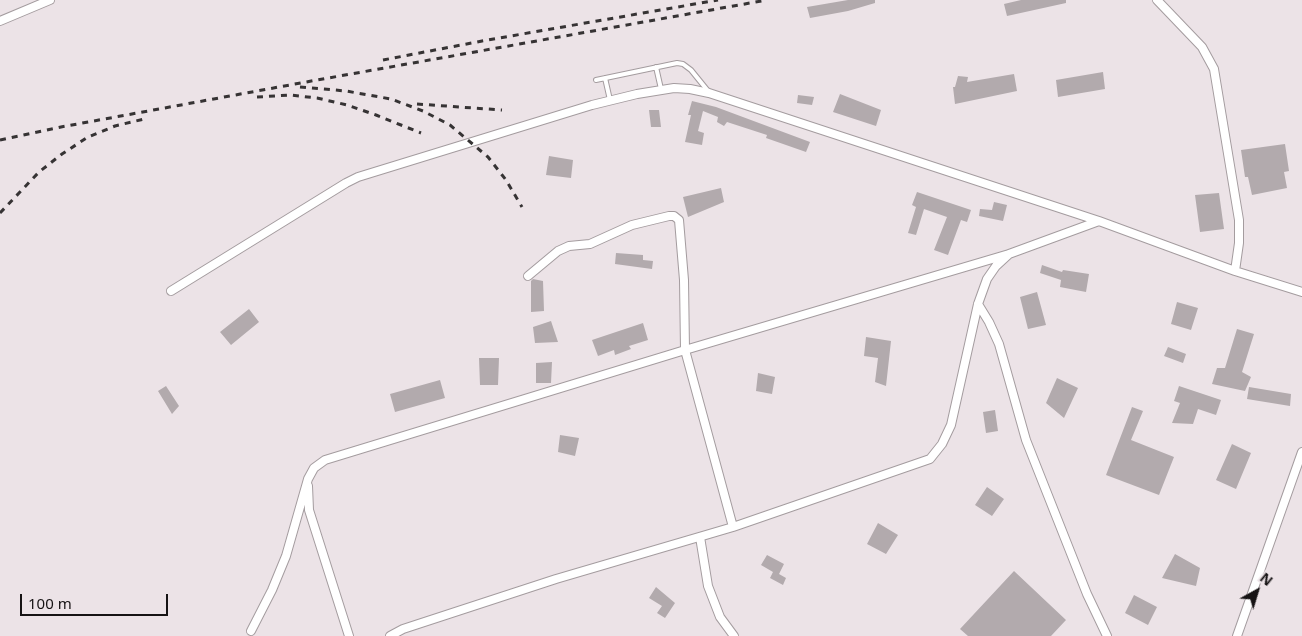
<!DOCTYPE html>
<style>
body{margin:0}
#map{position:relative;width:1302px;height:636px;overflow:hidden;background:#ece3e7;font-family:"Noto Sans",sans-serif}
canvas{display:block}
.north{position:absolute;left:1232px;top:566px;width:50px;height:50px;-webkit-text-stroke:4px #ece3e7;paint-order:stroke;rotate:39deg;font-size:14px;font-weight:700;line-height:20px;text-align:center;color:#161314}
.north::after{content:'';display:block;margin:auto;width:18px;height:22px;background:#161314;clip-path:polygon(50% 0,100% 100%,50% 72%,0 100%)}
.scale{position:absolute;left:20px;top:594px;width:148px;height:22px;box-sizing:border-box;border:2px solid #161314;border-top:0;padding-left:6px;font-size:15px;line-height:18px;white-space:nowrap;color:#161314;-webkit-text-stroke:4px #ece3e7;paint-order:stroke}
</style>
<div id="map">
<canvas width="1302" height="636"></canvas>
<div class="north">N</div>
<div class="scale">100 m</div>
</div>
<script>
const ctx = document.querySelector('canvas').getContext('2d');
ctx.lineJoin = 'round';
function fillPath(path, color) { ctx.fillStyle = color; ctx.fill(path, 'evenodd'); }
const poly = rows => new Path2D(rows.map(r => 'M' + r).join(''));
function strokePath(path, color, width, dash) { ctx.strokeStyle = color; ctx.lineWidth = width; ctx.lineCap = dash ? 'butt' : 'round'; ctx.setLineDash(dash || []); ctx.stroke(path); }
fillPath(poly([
 [848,0,875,0,875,3,848,11,810,18,807,7],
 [1021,0,1066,0,1066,3,1007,16,1004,4],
 [1103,72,1105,89,1058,97,1056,80],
 [1014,74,1017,91,955,104,953,87,955,87,958,76,968,77,967,82],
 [840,94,881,110,876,126,833,112],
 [798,95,814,97,812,105,797,103],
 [692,101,716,107,810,142,806,152,766,138,767,135,727,122,724,126,717,122,718,117,703,111,698,131,704,133,702,145,685,142,691,115,688,115],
 [649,110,659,110,661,127,651,127],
 [1285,144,1289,171,1284,172,1287,188,1252,195,1248,177,1245,177,1241,150],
 [549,156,573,160,571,178,546,175],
 [721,188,724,202,688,217,683,197],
 [917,192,971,210,967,222,961,220,948,255,934,250,947,217,924,209,916,235,908,233,916,207,912,205],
 [1219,193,1224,229,1200,232,1195,195],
 [994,202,1007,205,1003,221,979,216,980,209,992,210],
 [616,253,643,255,643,260,653,261,652,269,615,264],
 [1042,265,1062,272,1063,270,1089,274,1086,292,1060,287,1061,280,1040,273],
 [533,279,543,281,544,311,531,312,531,281],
 [1037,292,1046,325,1028,329,1020,297],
 [1177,302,1198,308,1191,330,1171,324],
 [249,309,259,322,231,345,220,332],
 [551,321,558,342,535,343,533,327],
 [643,323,648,340,629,346,631,349,615,355,614,350,598,356,592,340],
 [1237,329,1254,334,1242,372,1251,377,1245,391,1212,384,1217,368,1225,368],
 [866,337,891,341,886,386,875,382,878,358,864,356],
 [1168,347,1186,354,1183,363,1164,356],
 [479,358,499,358,498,385,480,385],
 [552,362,551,383,536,383,536,363],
 [758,373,775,377,772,394,756,391],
 [1057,378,1078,388,1064,418,1046,403],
 [440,380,445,398,395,412,390,394],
 [166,386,179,406,172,414,158,391],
 [1179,386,1221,400,1216,415,1198,409,1193,424,1172,423,1180,403,1174,401],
 [1249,387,1291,394,1290,406,1247,399],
 [1132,407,1143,411,1131,440,1174,457,1159,495,1106,475],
 [995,410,998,431,986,433,983,412],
 [560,435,579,438,575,456,558,452],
 [1232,444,1251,453,1236,489,1216,480],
 [987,487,1004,499,992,516,975,505],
 [878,523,898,535,886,554,867,544],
 [1175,554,1200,568,1196,586,1162,578],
 [767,555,784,564,779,574,786,578,783,585,770,578,773,572,761,565],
 [1014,571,1066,620,1051,636,968,636,960,629],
 [656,587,675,603,665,618,657,613,662,606,649,598],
 [1134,595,1157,607,1148,625,1125,613]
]), '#b2aaad');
const service = poly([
 [656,67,661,89],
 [605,78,610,100],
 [596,80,677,63,683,64,691,70,708,91]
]);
const minor = poly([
 [1157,0,1202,47,1214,69,1239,220,1239,243,1235,271],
 [0,21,50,0],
 [528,276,558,251,569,246,590,244,632,225,669,216,674,216,679,220,684,280,685,350,733,527],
 [171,291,346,183,358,177,592,105,637,94,674,88,690,89,709,93,1099,221,1235,271,1302,292],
 [978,304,989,322,999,344,1026,440,1087,594,1107,636],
 [308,486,309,510,349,636],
 [700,537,708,586,720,617,734,636],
 [251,631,272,590,286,556,308,479,314,468,325,460,685,350,1009,254],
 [390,636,403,629,556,579,733,527,930,459,942,444,951,425,978,304,987,279,996,266,1009,254,1099,221],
 [1237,636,1302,452]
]);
strokePath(service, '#a49c9f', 6);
strokePath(minor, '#a49c9f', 10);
strokePath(service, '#fff', 4);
strokePath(minor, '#fff', 8);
strokePath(poly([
 [383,60,482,41,718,0],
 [300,87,346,91,391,99,423,111,450,125,488,157,506,180,522,207],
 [257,97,290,95,317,98,347,105,376,115,421,133],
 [417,104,502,110],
 [0,140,61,127,317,80,767,0],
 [0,213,39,172,62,154,88,137,115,126,144,119]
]), '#363334', 3, [6, 6]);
</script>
